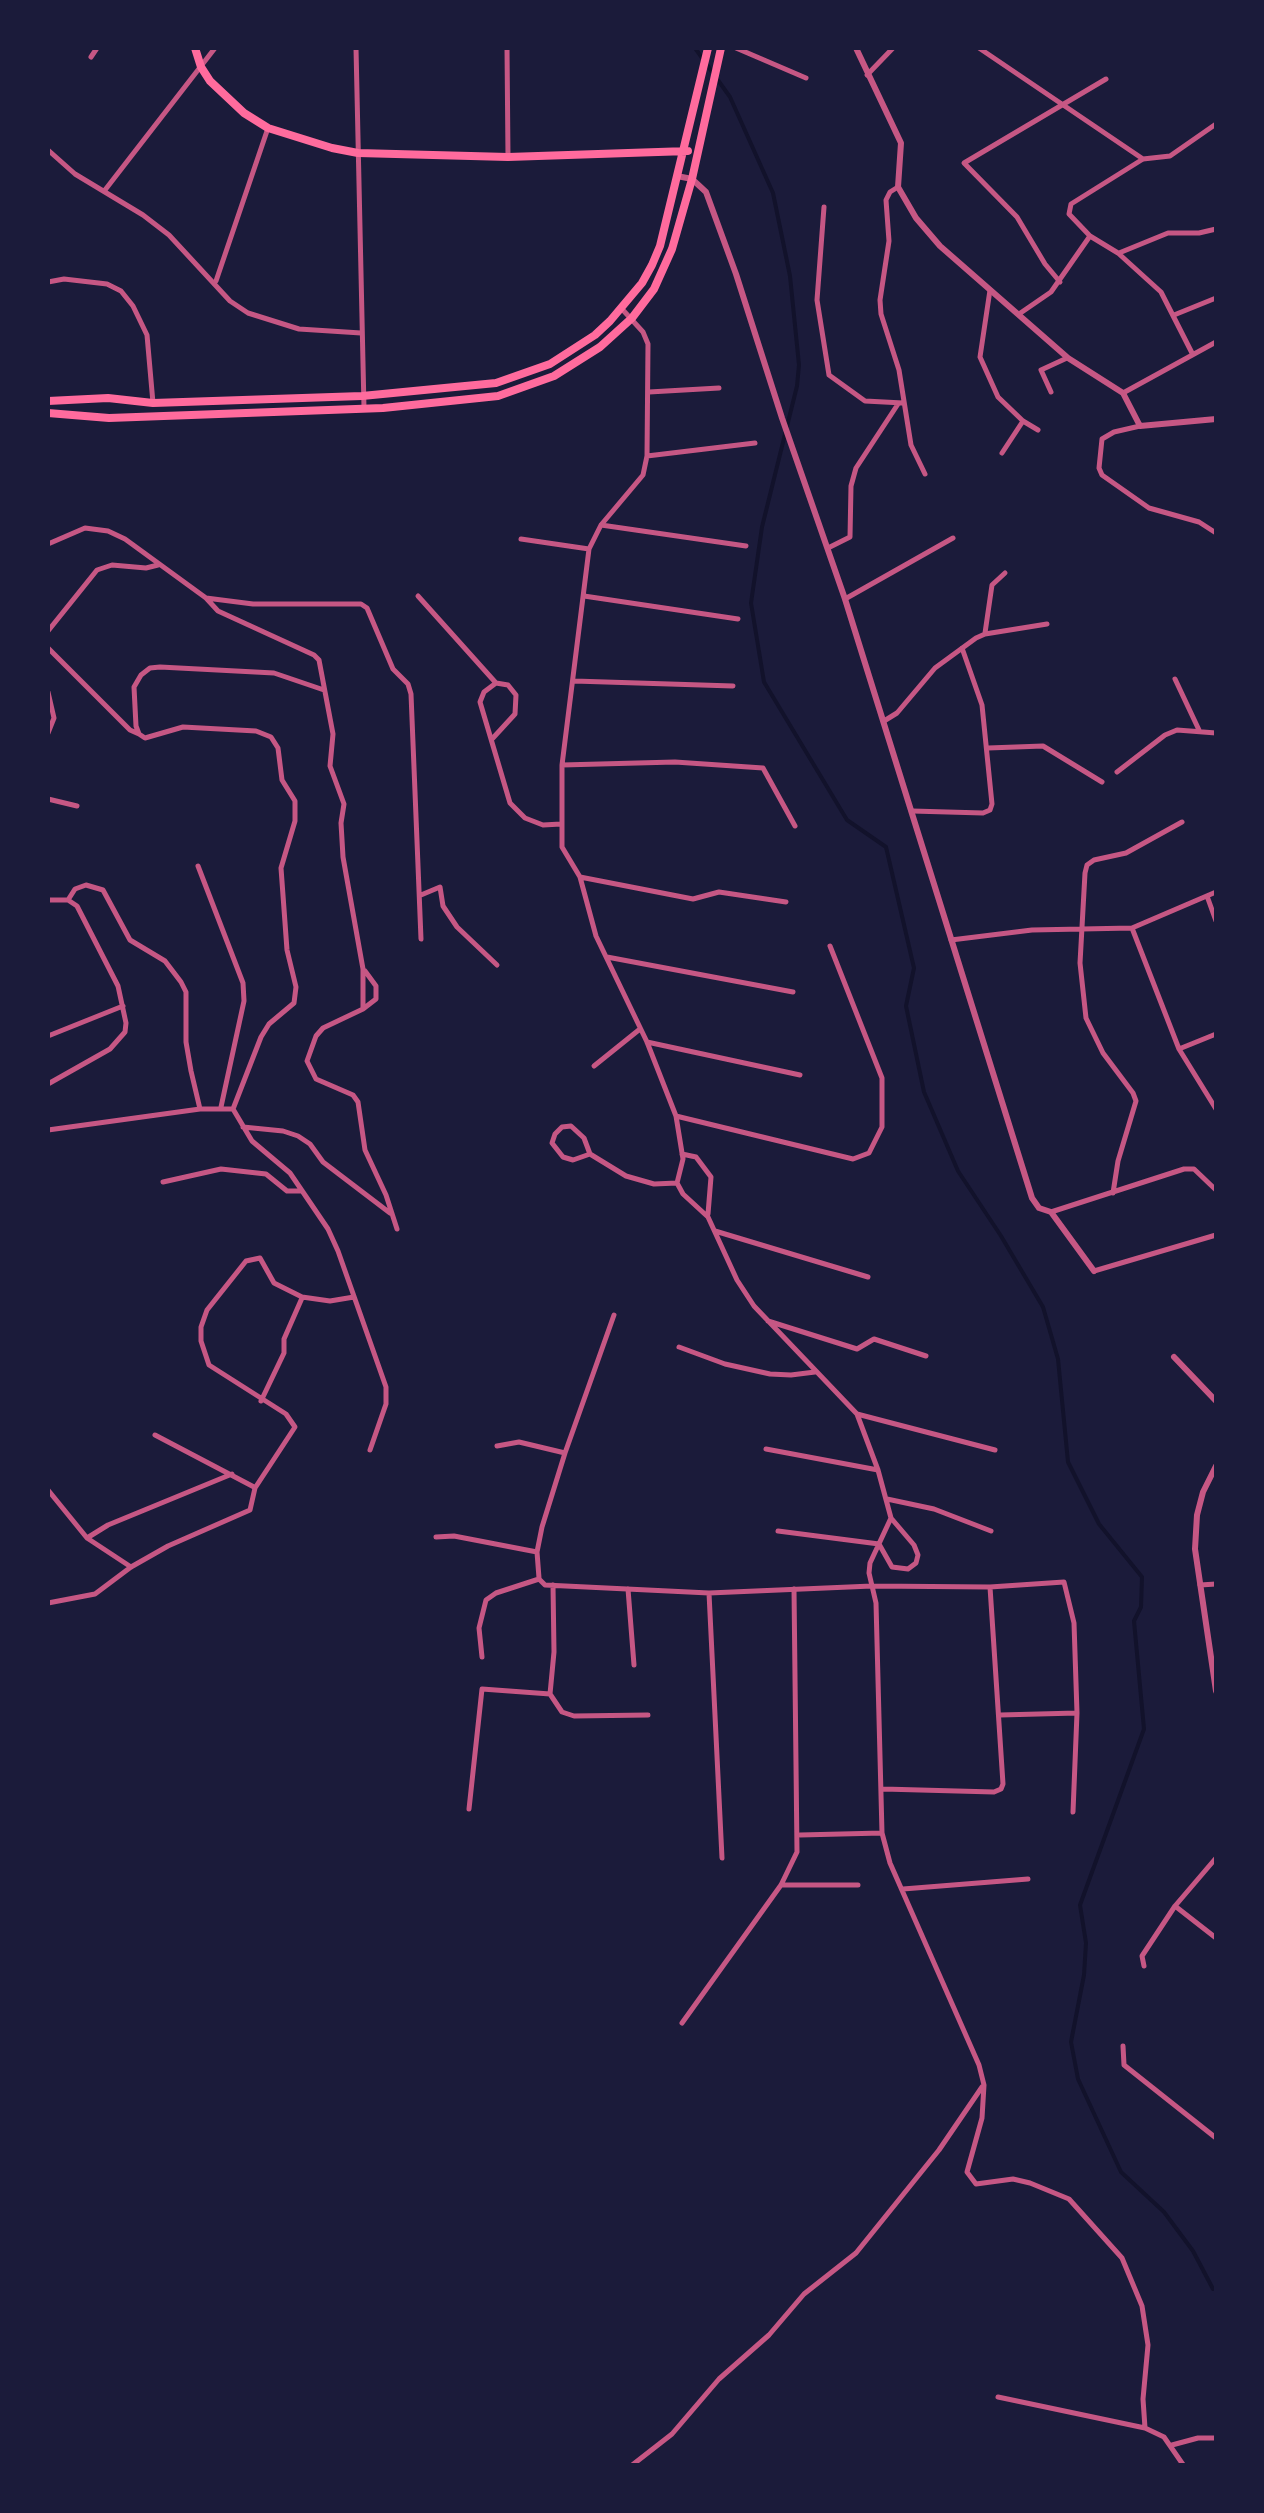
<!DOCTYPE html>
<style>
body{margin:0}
#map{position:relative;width:1264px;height:2513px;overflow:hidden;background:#1b1b3a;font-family:Jost,sans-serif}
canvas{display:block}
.frame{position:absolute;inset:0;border:50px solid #1b1b3a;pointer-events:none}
</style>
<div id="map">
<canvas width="1264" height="2513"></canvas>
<div class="frame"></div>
</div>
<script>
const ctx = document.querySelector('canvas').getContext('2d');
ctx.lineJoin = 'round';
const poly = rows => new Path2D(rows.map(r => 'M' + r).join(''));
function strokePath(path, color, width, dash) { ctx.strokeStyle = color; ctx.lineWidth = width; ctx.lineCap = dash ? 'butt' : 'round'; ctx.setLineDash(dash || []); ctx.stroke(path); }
strokePath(poly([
 [695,48,730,97,773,193,790,276,799,365,797,386,762,527,751,603,764,682,847,820,886,847,914,968,906,1006,924,1092,958,1171,1001,1236,1043,1307,1058,1359,1068,1462,1099,1524,1142,1577,1141,1607,1134,1621,1144,1729,1080,1905,1086,1943,1084,1975,1071,2042,1078,2079,1121,2172,1164,2212,1193,2251,1213,2289]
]), '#12122b', 4);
strokePath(poly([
 [356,48,364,408],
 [507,48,508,157],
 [736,48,806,78],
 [979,48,1143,159],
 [91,57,97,48],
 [867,75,893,48],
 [48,150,75,174,143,215,169,235,230,301,248,313,299,329,361,333],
 [1143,159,1071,204,1069,214,1090,236,1118,253,1161,292,1192,353],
 [1143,159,1170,156,1216,124],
 [898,187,890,192,886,200,889,241,880,300,881,314,899,370,911,445,925,474],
 [105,190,215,48],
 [824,207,817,300,829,375,865,401,903,403],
 [1119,253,1168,233,1199,233,1216,229],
 [216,281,268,128],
 [48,282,64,279,107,284,121,291,133,306,147,335,153,403],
 [1060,282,1045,264,1017,217,964,163,1106,79],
 [990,290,980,357,998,397,1023,421,1038,430],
 [622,309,643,332,648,344,647,456,643,475,601,525,589,549,562,765,562,847,580,877,596,936,647,1042,676,1116,683,1159,677,1183,683,1194,708,1217,737,1280,754,1306,857,1414,878,1470,891,1518,870,1563,869,1573,876,1603,882,1833,890,1863,979,2065,984,2085,982,2118,967,2172,976,2184,1013,2179,1030,2183,1069,2199,1122,2258,1142,2306,1148,2345,1143,2399,1145,2428,1164,2437,1184,2466],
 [1019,314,1051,292,1090,236],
 [1174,315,1216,298],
 [649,392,719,388],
 [1051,392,1041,370,1067,358],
 [1123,393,1216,342],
 [1140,426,1114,432,1102,439,1099,468,1102,475,1149,508,1199,522,1216,533],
 [1002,453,1023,421],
 [647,456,755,443],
 [601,525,746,546],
 [521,539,589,549],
 [48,544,85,528,108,531,125,539,206,598,253,604,361,604,367,608,393,669,408,684,411,694,421,939],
 [828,548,850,537,851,486,856,468,898,404],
 [418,596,496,683,508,685,516,695,515,714,493,738],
 [584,596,738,619],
 [206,598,218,611,314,655,319,660,333,734,330,766,344,804,341,823,343,857,363,969,363,1009,323,1028,316,1036,307,1061,316,1079,353,1095,358,1102,365,1150,386,1195,397,1229],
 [845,599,953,538],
 [48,631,97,570,112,565,146,568,158,565],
 [985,633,992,585,1005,573],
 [48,648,130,730,139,734],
 [1175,679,1199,730],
 [574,681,733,686],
 [496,683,484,692,480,702,510,803,525,818,543,825,561,824],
 [48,692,54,718,48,733],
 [884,721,897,713,935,668,976,638,985,634,1047,624],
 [988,748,1043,746,1102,782],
 [562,765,675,762,763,768,795,826],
 [1117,772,1165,735,1177,730,1216,733],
 [48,799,77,806],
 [912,811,983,813,990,810,992,804,982,705,962,648],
 [198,866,243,983,244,1001,221,1107],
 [580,877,693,899,719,892,786,902],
 [421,895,440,887,443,906,457,927,497,965],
 [1207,896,1216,921],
 [48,900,68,900,77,906,118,986,126,1023,125,1032,110,1049,48,1084],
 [68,900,75,889,86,885,103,890,130,940,165,961,181,982,186,992,186,1042,191,1071,200,1109],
 [1132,928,1179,1049,1216,1109],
 [951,940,1032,930,1132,928,1216,892],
 [607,957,793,992],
 [363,1009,376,999,376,986,365,971],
 [48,1036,123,1006],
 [647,1042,800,1075],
 [1179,1049,1216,1034],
 [594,1066,640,1029],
 [233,1109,261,1037,269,1024,294,1003,296,987,287,950,281,868,295,821,295,801,282,780,278,748,271,737,256,731,183,727,145,738,139,734,136,726,134,687,141,675,150,668,160,667,274,673,324,690],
 [233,1109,252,1141,290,1173,328,1229,338,1251,386,1387,386,1404,370,1450],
 [676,1116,853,1159,869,1153,882,1127,882,1078,830,946],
 [243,1127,283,1131,298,1136,310,1144,323,1162,390,1213],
 [48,1130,200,1109,233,1109],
 [590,1154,573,1160,563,1157,552,1143,555,1134,562,1127,571,1126,584,1138,590,1154,626,1176,654,1184,677,1183],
 [682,1154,696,1157,711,1177,708,1214],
 [163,1182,221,1169,266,1174,287,1191,301,1191],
 [1113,1193,1118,1161,1136,1101,1133,1093,1103,1053,1086,1018,1080,963,1085,873,1087,865,1094,860,1126,853,1182,822],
 [1051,1212,1184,1169,1194,1169,1216,1190],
 [715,1231,868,1277],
 [1094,1271,1216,1235],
 [768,1321,857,1349,874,1339,926,1356],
 [679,1347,725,1364,770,1374,791,1375,815,1372],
 [261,1401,284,1353,284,1339,302,1298],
 [857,1414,995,1450],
 [155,1435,254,1487],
 [497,1446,519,1442,565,1453],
 [766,1449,878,1470],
 [48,1490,87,1538,131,1567],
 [887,1499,934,1509,991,1531],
 [778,1531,879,1544,892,1567,908,1569,916,1563,918,1555,914,1545,891,1518],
 [436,1537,454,1536,537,1552],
 [87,1538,108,1525,232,1474],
 [539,1578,537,1552,542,1527,565,1453,614,1315],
 [539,1579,545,1585,709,1593,872,1586,990,1587,1064,1582,1074,1623,1077,1713,1073,1812],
 [553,1585,554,1652,550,1694,562,1712,574,1716,648,1715],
 [1200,1585,1216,1584],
 [628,1589,634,1665],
 [709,1593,722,1858],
 [48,1603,95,1594,131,1567,168,1546,250,1510,255,1488,295,1427,286,1414,209,1365,201,1341,201,1327,207,1310,246,1261,260,1258,274,1283,302,1297,330,1301,354,1297],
 [482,1657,479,1628,486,1600,496,1593,539,1579],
 [1000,1715,1077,1713],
 [883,1789,994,1792,1001,1789,1003,1784,990,1587],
 [469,1809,482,1689,550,1694],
 [800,1835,882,1833],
 [781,1885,858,1885],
 [903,1889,1028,1879],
 [1175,1906,1216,1938],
 [1144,1966,1142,1956,1175,1906,1216,1858],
 [682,2023,781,1885,797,1852,794,1589],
 [1123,2046,1124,2065,1216,2138],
 [998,2397,1145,2428],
 [1172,2445,1198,2438,1216,2438],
 [631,2466,672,2434,719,2379,769,2335,804,2294,856,2253,939,2150,982,2087]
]), '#c65784', 5);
strokePath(poly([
 [856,48,901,143,898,187,916,218,940,246,1068,358,1123,393,1140,426,1216,419],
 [677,176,692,179,706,192,736,274,782,418,845,599,1032,1198,1039,1208,1051,1212,1094,1271],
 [1174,1357,1216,1401],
 [1216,1466,1203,1492,1197,1515,1195,1549,1216,1691]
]), '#c65784', 6);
strokePath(poly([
 [195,48,201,67,210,81,244,113,268,128,332,148,358,153,508,157,688,151],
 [48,401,108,398,153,403,362,396,496,383,550,364,595,335,610,321,642,283,652,265,660,246,708,48],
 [48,413,109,418,383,408,498,396,554,376,600,347,632,318,654,289,672,249,692,179,721,48]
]), '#ff6b9d', 8);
</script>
